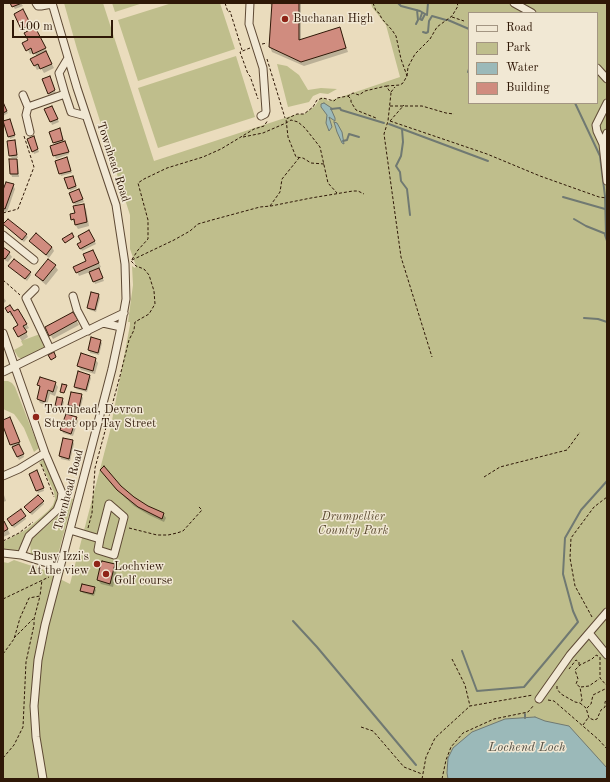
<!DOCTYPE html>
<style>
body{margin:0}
#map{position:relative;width:610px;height:782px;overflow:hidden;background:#eadcbd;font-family:"Old Standard TT",serif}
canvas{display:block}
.frame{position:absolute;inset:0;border:4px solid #2f1807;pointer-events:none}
.legend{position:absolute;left:468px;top:12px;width:130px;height:92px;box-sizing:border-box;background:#f1e8d4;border:1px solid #a39582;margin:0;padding:5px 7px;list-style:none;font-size:12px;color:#2f1807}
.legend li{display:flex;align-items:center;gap:8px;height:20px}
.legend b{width:20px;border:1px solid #a39582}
.scale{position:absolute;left:12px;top:20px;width:101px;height:18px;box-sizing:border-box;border:2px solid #2f1807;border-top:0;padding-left:5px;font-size:12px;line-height:14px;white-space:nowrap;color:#2f1807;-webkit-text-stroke:3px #f1e8d4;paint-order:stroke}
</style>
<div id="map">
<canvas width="610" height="782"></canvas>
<div class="frame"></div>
<ul class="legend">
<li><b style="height:5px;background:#f1e8d4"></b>Road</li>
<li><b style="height:11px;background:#bfbe8c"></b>Park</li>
<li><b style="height:11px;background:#9bb9b9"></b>Water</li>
<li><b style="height:11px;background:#d08c7f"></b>Building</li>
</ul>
<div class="scale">100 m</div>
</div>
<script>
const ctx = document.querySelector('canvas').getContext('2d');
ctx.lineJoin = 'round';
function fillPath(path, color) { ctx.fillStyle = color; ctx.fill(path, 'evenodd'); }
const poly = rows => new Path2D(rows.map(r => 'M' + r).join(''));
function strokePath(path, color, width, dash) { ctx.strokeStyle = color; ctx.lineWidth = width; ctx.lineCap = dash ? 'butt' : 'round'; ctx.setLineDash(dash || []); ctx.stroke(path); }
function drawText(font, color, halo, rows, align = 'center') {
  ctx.font = font + ' "Old Standard TT",serif'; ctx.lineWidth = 3; ctx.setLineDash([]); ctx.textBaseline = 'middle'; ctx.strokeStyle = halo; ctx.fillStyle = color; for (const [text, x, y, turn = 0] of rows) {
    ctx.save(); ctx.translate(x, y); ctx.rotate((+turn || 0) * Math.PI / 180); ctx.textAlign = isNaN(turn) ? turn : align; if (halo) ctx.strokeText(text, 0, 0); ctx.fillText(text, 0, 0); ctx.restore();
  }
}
fillPath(poly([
 [64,3,103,3,154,161,297,114,304,114,315,106,321,97,329,101,400,77,386,25,372,7,371,3,607,3,607,779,3,779,3,562,8,563,14,560,32,566,41,568,48,573,70,584,110,431,130,325,130,322,128,322,133,285,132,266,135,268,136,266,130,249,130,215,77,49],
 [469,13,597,13,597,103,469,103],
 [112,3,143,3,115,12],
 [172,3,220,3,235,49,138,81,118,20],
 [236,56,255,117,158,148,138,88],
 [277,64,287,66,299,75,308,90,321,88,337,89,328,94,320,93,313,96,309,102,288,107],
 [40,334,47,348,22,359,18,357,14,350,23,345,21,341],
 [3,381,8,381,12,383,15,387,39,448,34,452,24,428,17,418,14,414,3,409],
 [42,460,46,462,55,484,58,498,57,504,20,549,15,551,3,550,3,542,27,529,48,511,53,505,55,499,54,492,43,468,41,466,39,463],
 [64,496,73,499,59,551,53,557,46,559,31,555,30,543,33,538,61,513]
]), '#bfbe8c');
const water = poly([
 [324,103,333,109,331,109,335,118,335,121,329,117,332,127,329,131,326,123,327,115,321,107,321,104,324,103],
 [334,122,337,123,342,132,344,144,342,143,337,132,334,122],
 [535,717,545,721,569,726,607,768,607,779,448,779,447,773,448,758,453,748,472,732,505,719,535,717]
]);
fillPath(water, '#9bb9b9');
strokePath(water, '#707972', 1);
fillPath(poly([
 [11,3,21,3,23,6,15,9],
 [268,3,301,3,301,41,340,28,348,52,304,66,272,52,270,47,272,5],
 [23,11,31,28,23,31,15,14],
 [35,28,47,52,46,53,54,68,44,73,41,68,37,70,31,59,37,57,34,52,30,54,24,43,29,41],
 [49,79,56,93,50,96,49,93],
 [3,104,8,113,3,116],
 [52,107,59,122,52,125,46,109],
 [11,123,15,137,10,139,9,136],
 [51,132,61,132,69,154,56,159,51,146,55,145],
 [35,140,39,152,34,154,33,151],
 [14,141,18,158,12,158,10,156],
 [67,158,72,173,61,176,56,161],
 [10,160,17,160,18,162,19,177,12,177,11,174],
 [73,177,77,188,70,191,69,188],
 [13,185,15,189,7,212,3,211,3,193],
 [80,193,84,202,75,205,70,194],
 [83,205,86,209,89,226,78,229,72,219],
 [8,220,26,235,28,237,24,242,6,227,5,224],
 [89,231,96,244,82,251,79,245,83,242],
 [30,241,52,247,54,251,49,258,33,245],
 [3,248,9,253,12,257,8,262,3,259],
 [93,251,101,267,98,268,104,281,95,284,90,272,79,276,77,272,88,262],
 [48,260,55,266,58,270,46,285,39,279,37,275],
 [10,266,30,273,31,275,27,281],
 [99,295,100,298,96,312,90,310,88,308],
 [3,297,6,301,3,304],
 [7,308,13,313,18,310,29,328,25,330,28,337,22,341,14,329,20,326,13,315,11,316],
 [73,314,79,325,53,339,46,328],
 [100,341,102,343,99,355,90,353,89,350],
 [95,359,98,363,95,374,81,370,78,366],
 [89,375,91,378,87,392,76,389,75,387],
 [55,383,58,387,55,396,50,394,47,405,40,403,38,399,41,389,39,385],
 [81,395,83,398,80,410,71,408,69,405],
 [62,399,64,402,62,409,58,408,56,405],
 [76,418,78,421,73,436,63,433,62,430],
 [3,421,12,423,24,457,19,460,11,445],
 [73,441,74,444,70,461,61,459,60,456],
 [101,470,121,487,148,507,163,514,166,518,164,522,149,515,134,506,115,488],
 [38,474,44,491,38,493,37,491],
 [3,492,6,501,3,502],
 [43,502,44,504,32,515,27,510],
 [21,511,26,519,14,528,8,519],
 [4,522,10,534,3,537,3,523],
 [115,565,117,569,113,587,101,584,98,580,101,571,98,566],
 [94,588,96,590,94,596,83,593,81,591]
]), '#0003');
strokePath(poly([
 [398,3,401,6,420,11,427,15,428,3],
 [422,13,420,19,422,20,425,14],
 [448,20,469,29],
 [416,24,418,20,417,10],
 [423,32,426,33,428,32,429,21,432,16,446,20],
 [468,72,469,69],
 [331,109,340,108,341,110,384,123],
 [389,124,488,161],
 [402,129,403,142,401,156,396,166,400,172,401,181,407,189,410,215],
 [343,141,347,140,349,134,359,137],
 [563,197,605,209],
 [574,219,586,226,606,234,605,196,600,156,575,103],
 [605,235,607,241],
 [584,318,598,319,607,322],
 [293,621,317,647,416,765],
 [462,651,477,691,524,687,550,656,578,622,573,611,563,574,565,538,581,510,607,481],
 [525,718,525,714]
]), '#707972', 2);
const building = poly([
 [10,3,22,3,12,7,10,3],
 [272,3,299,3,299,40,340,27,346,48,301,62,269,47,272,3],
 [23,9,31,25,21,29,14,14,23,9],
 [35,27,46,48,33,54,31,48,26,51,22,43,28,40,24,33,35,27],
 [46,51,52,64,40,69,38,64,34,66,30,59,46,51],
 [50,76,55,90,48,94,42,79,50,76],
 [3,102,7,111,3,113,3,102],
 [52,106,58,119,50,122,44,109,52,106],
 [10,119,15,135,8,137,3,121,10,119],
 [60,128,63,140,53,143,49,132,60,128],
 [34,136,38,149,32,152,27,139,34,136],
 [15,140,17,155,9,156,7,141,15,140],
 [65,141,69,152,53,156,50,146,65,141],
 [67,157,71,171,59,174,55,161,67,157],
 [9,159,17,159,18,174,10,174,9,159],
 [73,176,76,186,68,189,64,178,73,176],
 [6,182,14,184,5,209,3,208,3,190,6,182],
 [79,189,83,199,73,203,69,193,79,189],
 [84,204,87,222,75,225,74,219,71,220,70,214,75,213,73,206,84,204],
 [8,219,27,234,22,240,3,224,8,219],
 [89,230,95,241,80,249,77,244,81,242,78,236,89,230],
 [36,233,52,247,46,255,29,241,36,233],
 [72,233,74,237,65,243,62,239,72,233],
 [3,247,10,252,5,259,3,257,3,247],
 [93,250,99,263,76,273,73,267,86,261,83,254,93,250],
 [14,259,31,272,25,279,8,266,14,259],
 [48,259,56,265,43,281,35,275,48,259],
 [99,268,103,278,93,282,89,272,99,268],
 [91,292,99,294,95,310,87,308,91,292],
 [10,305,14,311,18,309,27,324,23,326,27,332,18,337,13,328,18,325,10,311,8,313,5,308,10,305],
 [73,312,78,320,49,336,45,327,73,312],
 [91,337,101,340,98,353,88,350,91,337],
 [54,352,56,357,51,360,48,355,54,352],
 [81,353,96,358,93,371,77,366,81,353],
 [78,371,90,375,86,390,74,387,78,371],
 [40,377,56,382,53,392,48,390,45,402,37,399,40,386,37,385,40,377],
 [62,384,67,385,64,393,60,392,62,384],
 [71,392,82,394,79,408,68,405,71,392],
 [57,397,63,398,61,407,55,406,57,397],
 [66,414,77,417,71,434,60,430,66,414],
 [10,417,20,442,10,445,3,426,3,420,10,417],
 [63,438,73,440,69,459,59,456,63,438],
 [19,444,24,454,17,457,12,447,19,444],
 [104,466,121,486,134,497,148,506,164,513,162,519,138,507,117,490,100,470,104,466],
 [37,470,44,488,36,491,29,474,37,470],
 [38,495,44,501,30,513,24,507,38,495],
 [21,509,26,516,12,526,7,519,21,509],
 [3,521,4,521,8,529,3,532,3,521],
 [102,561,115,564,110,584,97,580,100,567,97,566,98,562,101,563,102,561],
 [82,584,95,587,93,594,80,591,82,584]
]);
fillPath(building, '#d08c7f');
strokePath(building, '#2f1807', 1);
const minor = poly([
 [36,3,38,6,41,6,52,4],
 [250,3,249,24,263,68,266,111,265,114,261,116],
 [514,3,532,13],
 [68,58,59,73,65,94,71,112,86,116],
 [597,68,607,79],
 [23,95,28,107,26,115,30,132],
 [28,107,65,94],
 [607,133,603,144,607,181],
 [603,144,597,131,596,125,607,103],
 [3,235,34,260],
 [35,289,26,298,50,349],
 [73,296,77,310,88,331],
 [103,323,124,313],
 [3,333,45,453,62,493,61,500,57,510,29,536,21,555],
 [3,372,103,323,121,327],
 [3,476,19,469,45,453],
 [70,530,100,539,109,504,124,517,114,555,98,550,100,539],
 [3,553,21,555,60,567],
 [589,633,607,655],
 [539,699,570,655,607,612],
 [43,779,36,737,34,706,38,660,45,625,112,369,121,327,126,299,125,264,116,205,77,88,52,3]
]);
strokePath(minor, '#5e4934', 9);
strokePath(poly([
 [225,3,228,12,230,11,242,50],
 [373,3,376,11,379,13,382,19,392,30,396,36,401,59,407,76,403,83,400,85,386,86],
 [452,17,464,21],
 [262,44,267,43],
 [250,48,240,52,248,74,250,76,258,99],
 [267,59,285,118],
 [407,76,408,67,415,54,430,39,437,27,452,16,458,6,457,3],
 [391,92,395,87],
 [348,96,351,99,351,102,356,110,376,118],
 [390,106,422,106,446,113,454,114],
 [390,121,487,154,540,176,599,197,607,198],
 [390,121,404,105],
 [243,137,263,133,286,123,291,120,298,122,305,128,320,147,328,183,337,193],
 [324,164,311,163,303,158,296,157,288,137,286,119,297,114,304,114,313,107,317,100,323,98,334,101,337,98,348,96,353,93,359,95,365,91,386,86,391,93,388,121,384,134,401,257,432,357],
 [270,206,280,192,282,179,299,158],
 [3,213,18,209,34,167,24,136],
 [132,260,174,240,190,231,198,224,212,220,260,207,271,206,311,198,353,191,358,191,364,194],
 [3,280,20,295],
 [41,464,54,497],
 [484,477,500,467,567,450,580,432],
 [88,528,92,513,95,468,120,376,129,340,134,330,135,322,149,314,155,304,154,291,149,275,144,269,136,266,131,261,138,250,148,239,148,220,138,183,144,179,167,168,203,157,221,149,254,129,264,126,268,120],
 [129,528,157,535,168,535,177,533,183,531,202,510,198,506],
 [3,541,19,533,33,522],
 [3,599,49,577],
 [592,617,575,586,570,558,571,538,594,507,607,497],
 [14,638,33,619],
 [3,654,14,639,20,618,29,598,40,596,42,580],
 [598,656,596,655,592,659,580,665,575,670,578,679,576,684,580,687,582,700,580,703,586,708,589,718,594,720,597,719,601,710,605,707,605,702,607,699],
 [600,657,600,678,607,686],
 [452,659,465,685,470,706],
 [569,669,576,660,579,662,579,665],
 [557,686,557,689,561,694,575,702,580,703],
 [581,687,589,686,599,679],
 [548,700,554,701,599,740,607,749],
 [587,708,591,704,593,695,607,688],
 [583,725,588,718],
 [361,727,373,731,404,767,422,774],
 [3,758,14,745,23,727,26,662,34,625,34,619,40,596],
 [422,779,426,757,435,738,470,706,533,695],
 [442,779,446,760,451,747,463,733,494,719,528,712,534,705]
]), '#2f1807', 1, [3, 2]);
strokePath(minor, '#f1e8d4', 7);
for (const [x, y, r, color] of [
 [285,19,4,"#8f2418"],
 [36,417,4,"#8f2418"],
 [97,564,4,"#8f2418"],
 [106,574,4,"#8f2418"]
]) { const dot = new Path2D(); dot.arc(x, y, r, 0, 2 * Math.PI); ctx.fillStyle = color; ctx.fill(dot); strokePath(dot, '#f1e8d4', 1.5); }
drawText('12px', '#2f1807', '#f1e8d4', [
 ["Buchanan High",293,19],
 ["Townhead, Devron",44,410],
 ["Street opp Tay Street",44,424],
 ["Busy Izzi's",89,557,"right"],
 ["At the view",89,571,"right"],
 ["Lochview",114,567],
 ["Golf course",114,581]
], 'left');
drawText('12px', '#2f1807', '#f1e8d4', [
 ["Townhead Road",113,162,72],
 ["Townhead Road",69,490,-75]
]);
drawText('italic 12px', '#5a4a2f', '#f1e8d4', [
 ["Drumpellier",353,517],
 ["Country Park",353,531]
]);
drawText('italic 13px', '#555045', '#f1e8d4', [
 ["Lochend Loch",527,748]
]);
</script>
